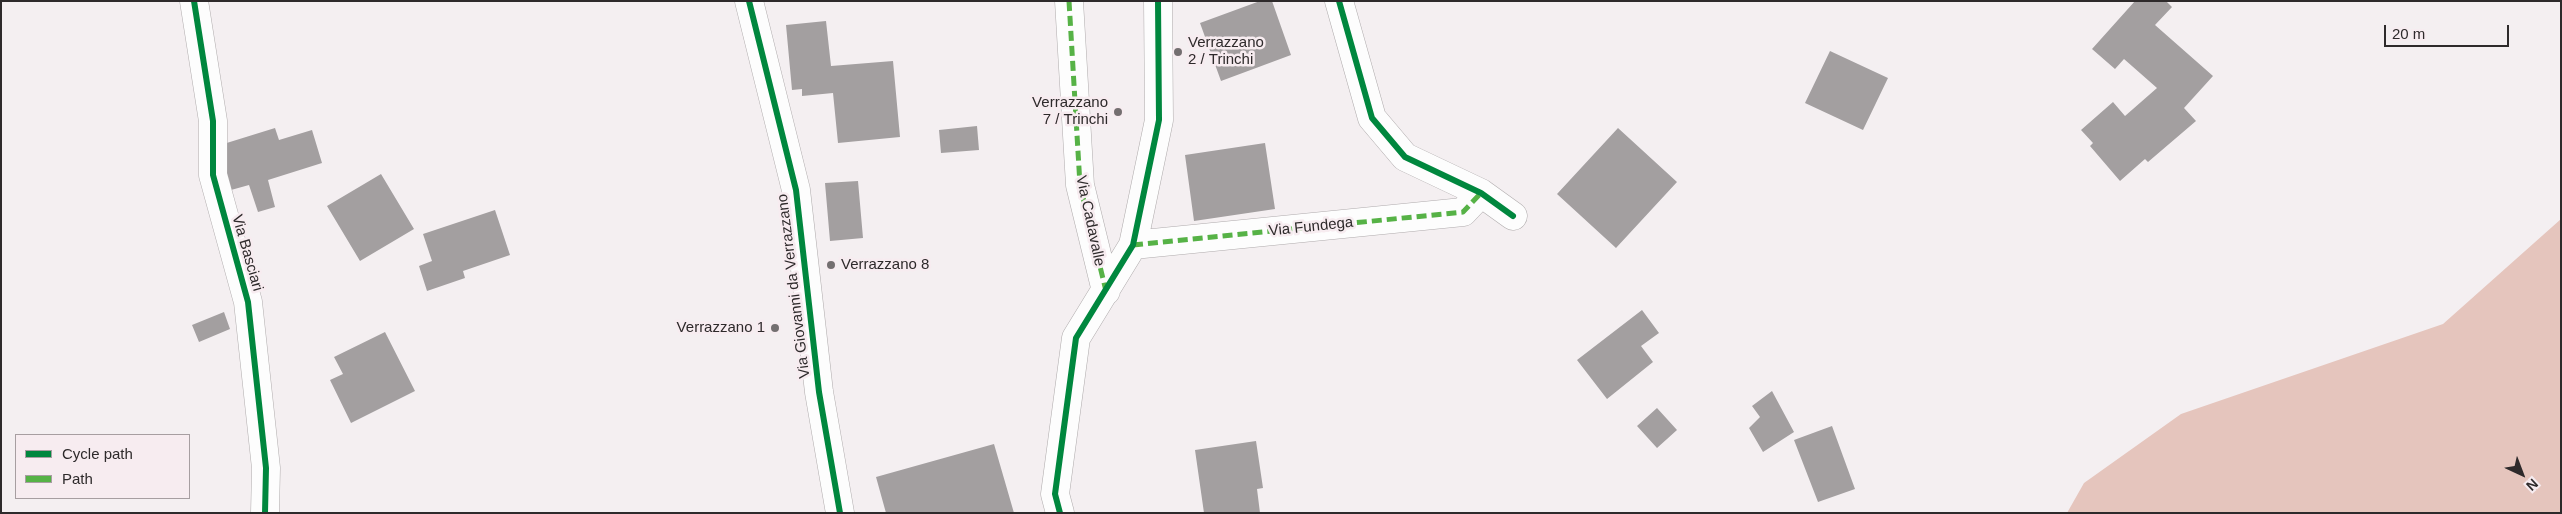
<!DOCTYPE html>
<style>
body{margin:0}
#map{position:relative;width:2562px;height:514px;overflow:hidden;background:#f4eff1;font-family:Helvetica,sans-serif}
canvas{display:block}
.frame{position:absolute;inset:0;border:2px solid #2e2a2b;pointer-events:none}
.legend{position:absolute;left:15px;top:434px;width:175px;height:65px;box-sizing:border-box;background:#f7ecf0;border:1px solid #a79ea1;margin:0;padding:6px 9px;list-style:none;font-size:15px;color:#2e2a2b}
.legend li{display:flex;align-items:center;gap:10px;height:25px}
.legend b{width:25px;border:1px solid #a79ea1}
.north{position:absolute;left:2497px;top:449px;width:50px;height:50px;-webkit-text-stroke:4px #f7ecf0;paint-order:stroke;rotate:137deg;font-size:14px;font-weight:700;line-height:20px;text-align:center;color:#2e2a2b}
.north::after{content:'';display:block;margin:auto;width:18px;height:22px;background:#2e2a2b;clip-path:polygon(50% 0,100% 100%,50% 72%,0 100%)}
.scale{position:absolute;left:2384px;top:25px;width:125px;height:22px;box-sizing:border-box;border:2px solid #2e2a2b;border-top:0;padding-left:6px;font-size:15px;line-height:18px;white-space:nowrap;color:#2e2a2b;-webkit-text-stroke:4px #f7ecf0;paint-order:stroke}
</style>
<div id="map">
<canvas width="2562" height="514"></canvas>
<div class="frame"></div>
<ul class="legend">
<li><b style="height:6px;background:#00873e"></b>Cycle path</li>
<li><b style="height:6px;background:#56b246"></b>Path</li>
</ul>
<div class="north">N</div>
<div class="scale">20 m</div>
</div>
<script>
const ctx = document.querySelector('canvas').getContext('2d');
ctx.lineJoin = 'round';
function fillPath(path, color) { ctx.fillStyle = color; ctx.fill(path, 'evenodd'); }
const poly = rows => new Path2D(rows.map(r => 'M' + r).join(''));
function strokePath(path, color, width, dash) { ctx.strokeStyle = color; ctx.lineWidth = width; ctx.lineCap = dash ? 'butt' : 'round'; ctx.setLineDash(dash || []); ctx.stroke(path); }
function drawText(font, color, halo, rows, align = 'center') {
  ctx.font = font + ' Helvetica,sans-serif'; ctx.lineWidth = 5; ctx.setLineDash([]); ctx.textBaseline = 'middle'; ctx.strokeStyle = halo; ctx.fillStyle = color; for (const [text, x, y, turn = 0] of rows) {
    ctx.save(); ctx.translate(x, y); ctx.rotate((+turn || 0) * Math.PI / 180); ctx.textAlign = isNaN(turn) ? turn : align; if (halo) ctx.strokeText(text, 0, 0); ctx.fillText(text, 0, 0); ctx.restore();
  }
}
fillPath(poly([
 [2561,219,2561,513,2067,513,2084,483,2181,414,2443,324]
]), '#e5c5bd');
fillPath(poly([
 [1260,1,1272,1,1291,55,1221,81,1200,23],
 [2135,1,2166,1,2172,7,2155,25,2213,76,2184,108,2196,121,2148,162,2145,159,2120,181,2090,146,2093,143,2081,130,2113,102,2125,116,2157,88,2124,59,2115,69,2092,49],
 [826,21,831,66,893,61,900,137,838,143,833,93,802,96,802,89,792,90,786,25],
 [1830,51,1888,78,1863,130,1805,103],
 [977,126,979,150,941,153,939,130],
 [275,128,279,140,312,130,322,163,268,180,275,207,258,212,249,185,231,190,217,146],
 [1618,128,1677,182,1616,248,1557,194],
 [1265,143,1275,209,1194,221,1185,155],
 [381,174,414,229,360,261,327,206],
 [858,181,863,238,830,241,825,183],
 [495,210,510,255,463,271,465,278,427,291,419,266,432,261,423,234],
 [1642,310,1659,333,1641,346,1653,362,1607,399,1577,360],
 [224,312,230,329,199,342,192,325],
 [385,332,415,391,351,423,330,380,343,374,334,357],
 [1772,391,1794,432,1763,452,1749,428,1760,417,1752,406],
 [1657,408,1677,430,1657,448,1637,426],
 [1832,426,1855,489,1818,502,1794,440],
 [1256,441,1263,488,1257,489,1260,513,1204,513,1195,450],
 [994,444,1014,513,886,513,876,477]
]), '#a39fa0');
const minor = poly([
 [194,1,213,121,213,175,248,302,266,468,265,513],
 [749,1,796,190,819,392,840,513],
 [1069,1,1080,185,1106,291],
 [1339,1,1372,118,1405,157,1481,193,1513,216],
 [1133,245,1463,212,1481,193],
 [1060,513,1055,494,1076,338,1133,245,1159,120,1158,1]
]);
strokePath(minor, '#afabac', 29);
strokePath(minor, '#fdfdfd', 28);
strokePath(poly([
 [1069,1,1080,185,1106,291],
 [1133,245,1463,212,1481,193]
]), '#56b246', 5, [10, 5]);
strokePath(poly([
 [194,1,213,121,213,175,248,302,266,468,265,513],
 [749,1,796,190,819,392,840,513],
 [1339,1,1372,118,1405,157,1481,193,1513,216],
 [1060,513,1055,494,1076,338,1133,245,1159,120,1158,1]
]), '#00873e', 6);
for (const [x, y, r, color] of [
 [1178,52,5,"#736f70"],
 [1118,112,5,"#736f70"],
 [831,265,5,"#736f70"],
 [775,328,5,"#736f70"]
]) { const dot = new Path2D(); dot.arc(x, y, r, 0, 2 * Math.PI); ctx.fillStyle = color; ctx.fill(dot); strokePath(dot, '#f7ecf0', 2); }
drawText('15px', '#2e2a2b', '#f7ecf0', [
 ["Verrazzano",1188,43],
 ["2 / Trinchi",1188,60],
 ["Verrazzano",1108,103,"right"],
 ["7 / Trinchi",1108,120,"right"],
 ["Verrazzano 8",841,265],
 ["Verrazzano 1",765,328,"right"]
], 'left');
drawText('15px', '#2e2a2b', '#f7ecf0', [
 ["Via Cadavalle",1090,221,78],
 ["Via Fundega",1311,227,-6],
 ["Via Basciari",247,253,74],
 ["Via Giovanni da Verrazzano",794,286,-97]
]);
</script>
